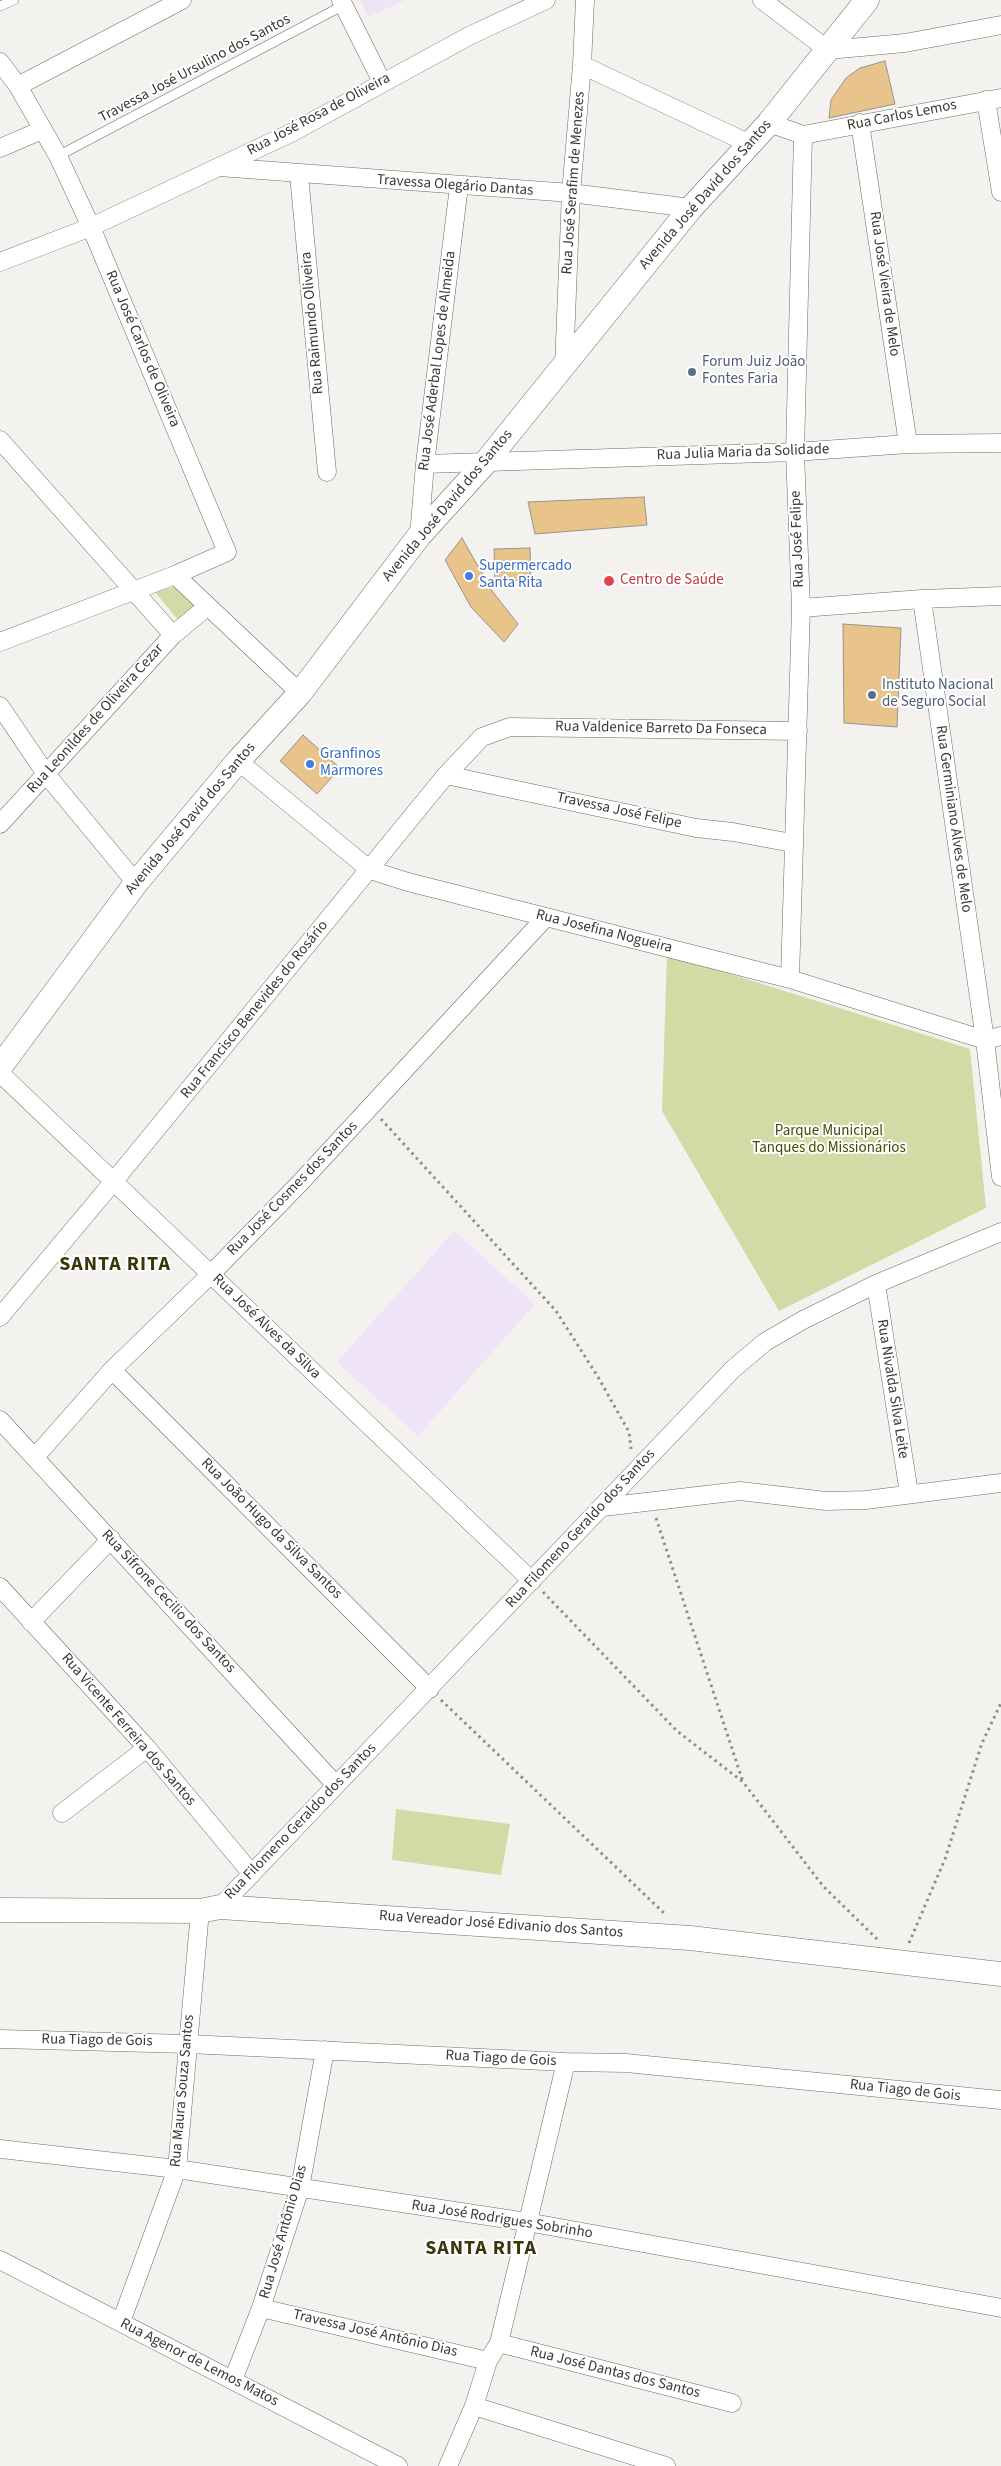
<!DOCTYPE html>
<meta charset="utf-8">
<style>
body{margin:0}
canvas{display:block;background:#f4f2ef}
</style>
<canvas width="1001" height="2466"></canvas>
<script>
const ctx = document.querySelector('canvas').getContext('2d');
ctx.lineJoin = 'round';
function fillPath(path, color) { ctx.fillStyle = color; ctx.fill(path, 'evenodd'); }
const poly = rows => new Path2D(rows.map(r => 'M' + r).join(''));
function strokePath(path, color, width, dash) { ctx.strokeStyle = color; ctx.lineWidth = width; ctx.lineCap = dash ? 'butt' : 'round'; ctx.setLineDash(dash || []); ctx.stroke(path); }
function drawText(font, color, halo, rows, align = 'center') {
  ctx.font = font + ' "Source Sans 3",sans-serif'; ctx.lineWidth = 4; ctx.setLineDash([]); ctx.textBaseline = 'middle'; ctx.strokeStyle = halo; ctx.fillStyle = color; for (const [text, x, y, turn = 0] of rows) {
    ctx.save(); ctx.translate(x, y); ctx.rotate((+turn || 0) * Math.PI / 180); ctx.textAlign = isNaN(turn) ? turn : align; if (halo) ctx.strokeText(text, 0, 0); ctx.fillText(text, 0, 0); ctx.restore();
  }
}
fillPath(poly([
 [360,0,405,0,368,17],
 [454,1231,535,1304,418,1436,337,1362]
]), '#efe3f8');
fillPath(poly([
 [180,585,198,603,178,620,155,592],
 [667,954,970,1049,986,1208,779,1311,662,1111],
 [396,1809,510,1824,501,1875,392,1860]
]), '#d1dba6');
const building = poly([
 [885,61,895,104,829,118,831,100,846,78,860,68,885,61],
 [644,497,647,525,535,534,528,502,644,497],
 [462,538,487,582,485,582,518,624,504,642,471,607,445,560,462,538],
 [530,548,531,580,495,581,494,549,530,548],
 [843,624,901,628,897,727,844,723,843,624],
 [303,735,340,768,317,794,280,761,303,735]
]);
fillPath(building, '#e8c38a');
strokePath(building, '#969490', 1);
const lane = poly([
 [0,6,14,0],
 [58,156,344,5]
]);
const street = poly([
 [341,0,382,82],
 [762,0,828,50,905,43,1001,25],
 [0,62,18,86,58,156,91,227,227,552,175,575,0,642],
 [582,65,750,144],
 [18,86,182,0],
 [986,100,1001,192],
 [769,123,803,135,795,452,801,608,790,979],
 [860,123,908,444],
 [803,135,1001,98],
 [0,148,42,130],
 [219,167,571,193,691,208],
 [299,175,327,472],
 [0,262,91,227,293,132,469,36,546,0],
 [564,366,571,193,582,65,585,0],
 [0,440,173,635],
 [425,464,795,452,908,444,1001,443],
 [419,536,425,464,459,186],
 [175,575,300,693],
 [922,599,985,1040,1001,1177],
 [801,608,922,599,1001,596],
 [0,706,46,774,136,883],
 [238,761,370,870,408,882,790,979,985,1040,1001,1036],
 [446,775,696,828,733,832,792,843],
 [0,824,173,635,208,606],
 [0,1073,532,1581],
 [876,1284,909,1493],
 [0,1317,114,1181,446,775,482,737,510,727,798,731],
 [112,1370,430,1689],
 [0,1420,335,1784],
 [35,1457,112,1370,211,1274,298,1185,546,917],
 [603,1507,740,1491,826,1501,866,1500,1001,1483],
 [0,1587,147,1748,252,1874],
 [31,1622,111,1539],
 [62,1813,147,1748],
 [220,1907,733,1369,765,1342,803,1320,876,1284,1001,1232],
 [0,2039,188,2044,566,2062,626,2063,1001,2100],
 [0,2149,177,2169,527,2222,1001,2308],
 [0,2260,398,2466],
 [261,2308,488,2361],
 [121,2322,177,2169,200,1911],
 [499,2343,732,2403],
 [233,2380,261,2308,300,2188,325,2050],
 [474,2406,666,2466],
 [448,2466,474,2406,488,2361,499,2343,566,2062]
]);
const secondary = poly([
 [0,1067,136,883,238,761,300,693,419,536,485,463,691,208,769,123,867,0],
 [0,1910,200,1911,220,1907,690,1938,1001,1974]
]);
strokePath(lane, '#6d6b68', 10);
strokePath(street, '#6d6b68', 19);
strokePath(secondary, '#6d6b68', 25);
strokePath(poly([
 [381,1119,556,1311,598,1377,629,1432,631,1449],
 [656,1518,743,1782],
 [543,1592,677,1731,743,1782,823,1886,877,1939],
 [441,1700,666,1915],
 [909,1943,945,1859,982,1743,1001,1703]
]), '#8f8e8b', 3, [2.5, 4]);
strokePath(lane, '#fff', 9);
strokePath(street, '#fff', 18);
strokePath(secondary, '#fff', 24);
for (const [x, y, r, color] of [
 [692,372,5,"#5c6f8a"],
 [469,576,5,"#3f7fe0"],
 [609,581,6,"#e0444e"],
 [872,695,5,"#5c6f8a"],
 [310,764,5,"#3f7fe0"]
]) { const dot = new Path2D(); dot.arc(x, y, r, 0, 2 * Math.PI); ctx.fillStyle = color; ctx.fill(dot); strokePath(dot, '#fff', 2); }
drawText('15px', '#3a3937', '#fff', [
 ["Travessa José Ursulino dos Santos",195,69,-28],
 ["Rua José Rosa de Oliveira",319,115,-28],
 ["Rua Carlos Lemos",902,116,-11],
 ["Rua José Serafim de Menezes",574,183,-86],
 ["Travessa Olegário Dantas",455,186,4],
 ["Avenida José David dos Santos",706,195,-49],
 ["Rua José Vieira de Melo",884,284,82],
 ["Rua Raimundo Oliveira",313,323,-95],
 ["Rua José Carlos de Oliveira",142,349,67],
 ["Rua José Aderbal Lopes de Almeida",438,361,-83],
 ["Rua Julia Maria da Solidade",743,453,-2],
 ["Avenida José David dos Santos",448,506,-50],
 ["Rua José Felipe",798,539,-92],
 ["Rua Leonildes de Oliveira Cezar",96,719,-48],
 ["Rua Valdenice Barreto Da Fonseca",661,729,1],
 ["Travessa José Felipe",619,811,12],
 ["Avenida José David dos Santos",191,819,-50],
 ["Rua Germiniano Alves de Melo",953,819,82],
 ["Rua Josefina Nogueira",604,932,14],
 ["Rua Francisco Benevides do Rosário",255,1010,-51],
 ["Rua José Cosmes dos Santos",293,1189,-46],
 ["Rua José Alves da Silva",266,1327,44],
 ["Rua Nivalda Silva Leite",892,1389,81],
 ["Rua João Hugo da Silva Santos",271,1529,45],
 ["Rua Filomeno Geraldo dos Santos",581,1529,-47],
 ["Rua Sifrone Cecilio dos Santos",168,1602,47],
 ["Rua Vicente Ferreira dos Santos",128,1730,49],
 ["Rua Filomeno Geraldo dos Santos",301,1822,-46],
 ["Rua Vereador José Edivanio dos Santos",501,1925,4],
 ["Rua Tiago de Gois",97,2041,1],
 ["Rua Tiago de Gois",501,2059,3],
 ["Rua Maura Souza Santos",183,2091,-85],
 ["Rua Tiago de Gois",905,2091,6],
 ["Rua José Rodrigues Sobrinho",502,2220,9],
 ["Rua José Antônio Dias",284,2232,-74],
 ["Travessa José Antônio Dias",375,2334,13],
 ["Rua Agenor de Lemos Matos",199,2363,27],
 ["Rua José Dantas dos Santos",615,2373,14]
]);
drawText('15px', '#4e5e75', '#fff', [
 ["Forum Juiz João",702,363],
 ["Fontes Faria",702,380],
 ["Instituto Nacional",882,686],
 ["de Seguro Social",882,703]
], 'left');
drawText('15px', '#366cbe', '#fff', [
 ["Supermercado",479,567],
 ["Santa Rita",479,584],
 ["Granfinos",320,755],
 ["Marmores",320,772]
], 'left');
drawText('15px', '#be3a42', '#fff', [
 ["Centro de Saúde",620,581]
], 'left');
drawText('15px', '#434b00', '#fff', [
 ["Parque Municipal",829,1132],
 ["Tanques do Missionários",829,1149]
]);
ctx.letterSpacing = '1px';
drawText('bold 20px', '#38360b', '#fff', [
 ["SANTA RITA",115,1266],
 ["SANTA RITA",481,2250]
]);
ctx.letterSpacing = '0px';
</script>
